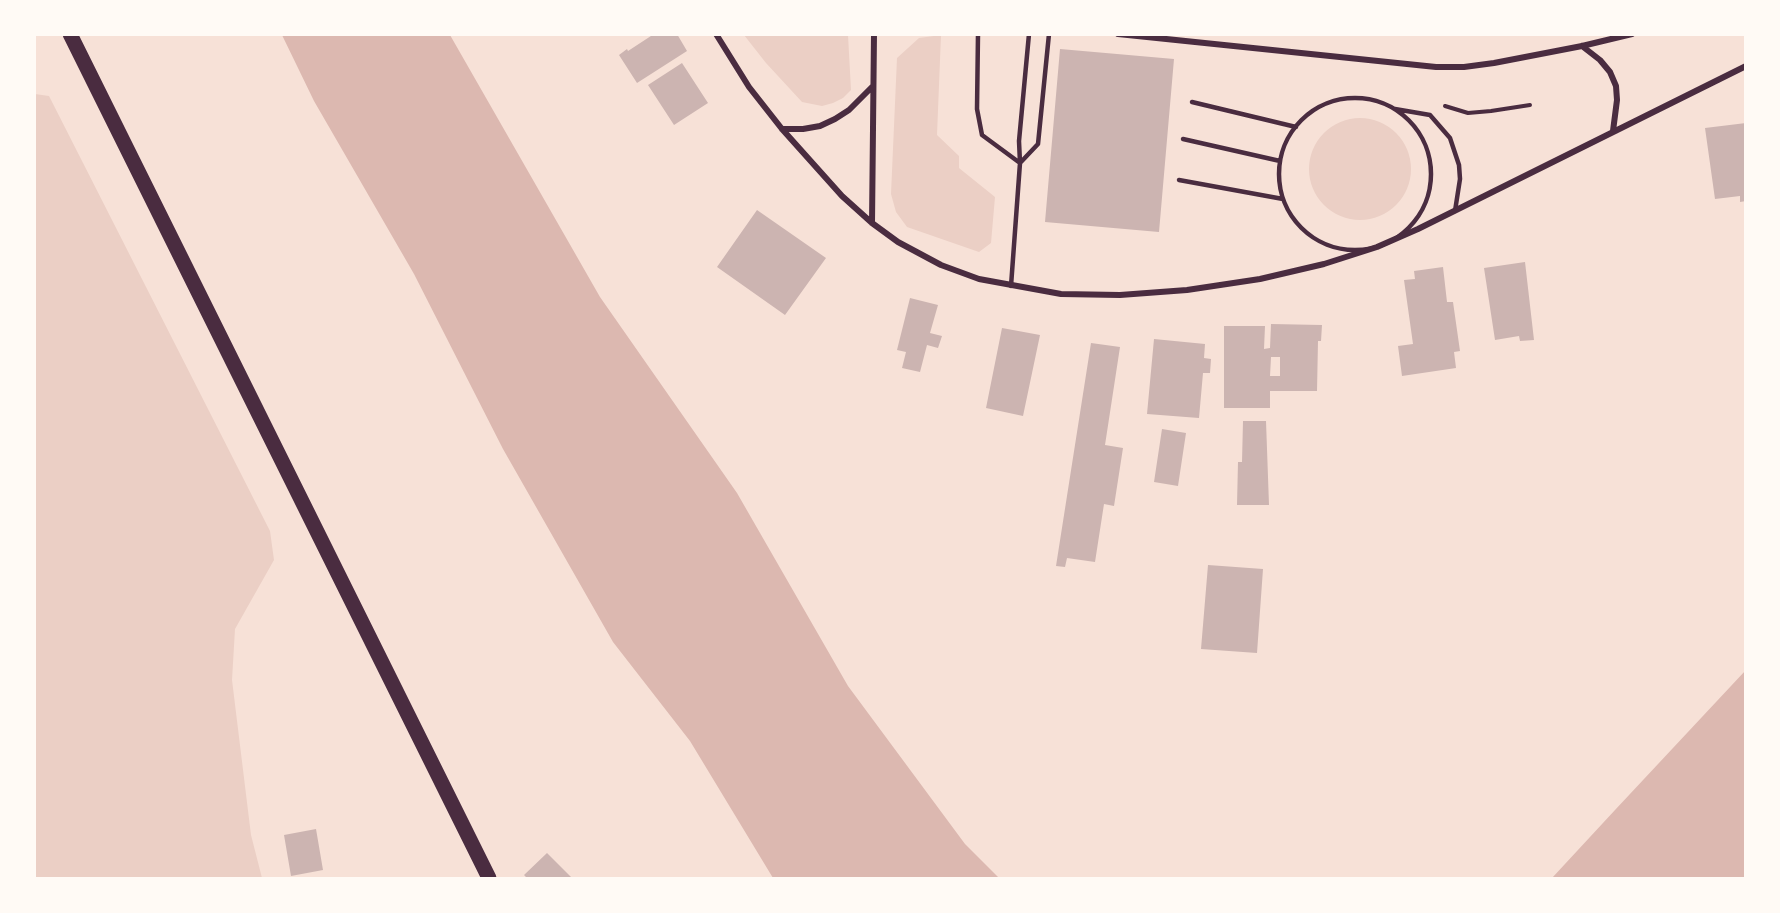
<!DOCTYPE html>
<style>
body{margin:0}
#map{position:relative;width:1780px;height:913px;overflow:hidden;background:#f7e1d7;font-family:Quicksand,sans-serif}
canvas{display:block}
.frame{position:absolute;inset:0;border:36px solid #fffaf5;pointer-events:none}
</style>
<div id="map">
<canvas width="1780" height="913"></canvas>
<div class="frame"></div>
</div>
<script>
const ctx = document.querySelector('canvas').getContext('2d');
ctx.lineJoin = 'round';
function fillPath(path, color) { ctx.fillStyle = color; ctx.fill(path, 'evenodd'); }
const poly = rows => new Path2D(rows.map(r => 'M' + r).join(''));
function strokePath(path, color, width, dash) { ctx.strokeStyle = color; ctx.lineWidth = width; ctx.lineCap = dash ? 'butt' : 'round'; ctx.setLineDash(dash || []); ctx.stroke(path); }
fillPath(poly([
 [744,35,848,35,851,90,843,98,833,103,822,106,802,102,766,63],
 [941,35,937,135,959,156,959,168,995,197,991,243,979,252,907,227,896,212,891,194,897,58,919,38],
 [35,94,49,96,270,531,274,560,235,629,232,680,251,835,262,878,35,878],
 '1309 169a51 51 0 1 1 102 0a51 51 0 1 1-102 0Z'
]), '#ebcfc5');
fillPath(poly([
 [282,35,450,35,600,297,737,493,848,686,965,844,999,878,773,878,690,741,613,642,503,449,414,274,314,101],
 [1745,671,1745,878,1552,878,1615,810]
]), '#dcb8b0');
fillPath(poly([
 [654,34,677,34,687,51,637,83,619,55,627,49,628,51],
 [1060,49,1174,59,1159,232,1045,222],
 [682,63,708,103,674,125,648,85],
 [1746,123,1746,201,1740,202,1740,196,1715,199,1705,128],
 [757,210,826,258,785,315,717,267],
 [1525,262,1534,340,1520,341,1519,336,1495,340,1484,268],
 [1443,267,1447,302,1453,302,1460,351,1454,352,1456,368,1402,376,1398,346,1413,344,1404,280,1415,279,1414,271],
 [910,298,938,305,930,333,942,336,938,348,927,345,920,372,902,368,906,352,897,350],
 [1271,324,1322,325,1321,341,1318,341,1317,391,1270,391,1270,408,1224,408,1224,326,1265,326,1264,349,1270,348],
 [1271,357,1280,357,1280,376,1270,376],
 [1002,328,1040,335,1023,416,986,408],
 [1154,339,1205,344,1204,358,1211,359,1210,373,1203,373,1199,418,1147,414],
 [1091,343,1120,347,1105,445,1123,448,1114,506,1104,504,1095,562,1067,558,1065,567,1056,566],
 [1243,421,1266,421,1269,505,1237,505,1238,462,1242,462],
 [1162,429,1186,433,1178,486,1154,482],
 [1208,565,1263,569,1257,653,1201,649],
 [316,829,323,870,291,876,284,835],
 [547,853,572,878,527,878,524,875]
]), '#ccb4b1');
strokePath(poly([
 [1445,106,1468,113,1491,111,1530,105]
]), '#4a2c40', 4);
strokePath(poly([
 [978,34,977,109,982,135,1020,163],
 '1279 174a76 76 0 1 1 152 0a76 76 0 1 1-152 0Z',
 [1192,102,1296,127],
 [1395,109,1430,115,1450,138,1459,165,1460,179,1455,211],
 [1183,139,1280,161],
 [1020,163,1038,144,1049,34],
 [1179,180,1283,199],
 [1011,286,1020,163,1019,141,1029,34]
]), '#4a2c40', 4.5);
strokePath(poly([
 [716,34,749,87,782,129,842,196,872,223,898,242,941,265,979,279,1061,294,1120,295,1187,290,1260,279,1324,264,1377,247,1418,229,1746,66],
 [1118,34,1436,67,1464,67,1494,63,1582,46,1632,34],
 [1582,46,1600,60,1610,72,1616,86,1617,100,1613,131],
 [782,129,803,129,820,126,835,119,849,110,873,86],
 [872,223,874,34]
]), '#4a2c40', 6);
strokePath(poly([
 [70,34,489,878]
]), '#4a2c40', 15);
</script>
